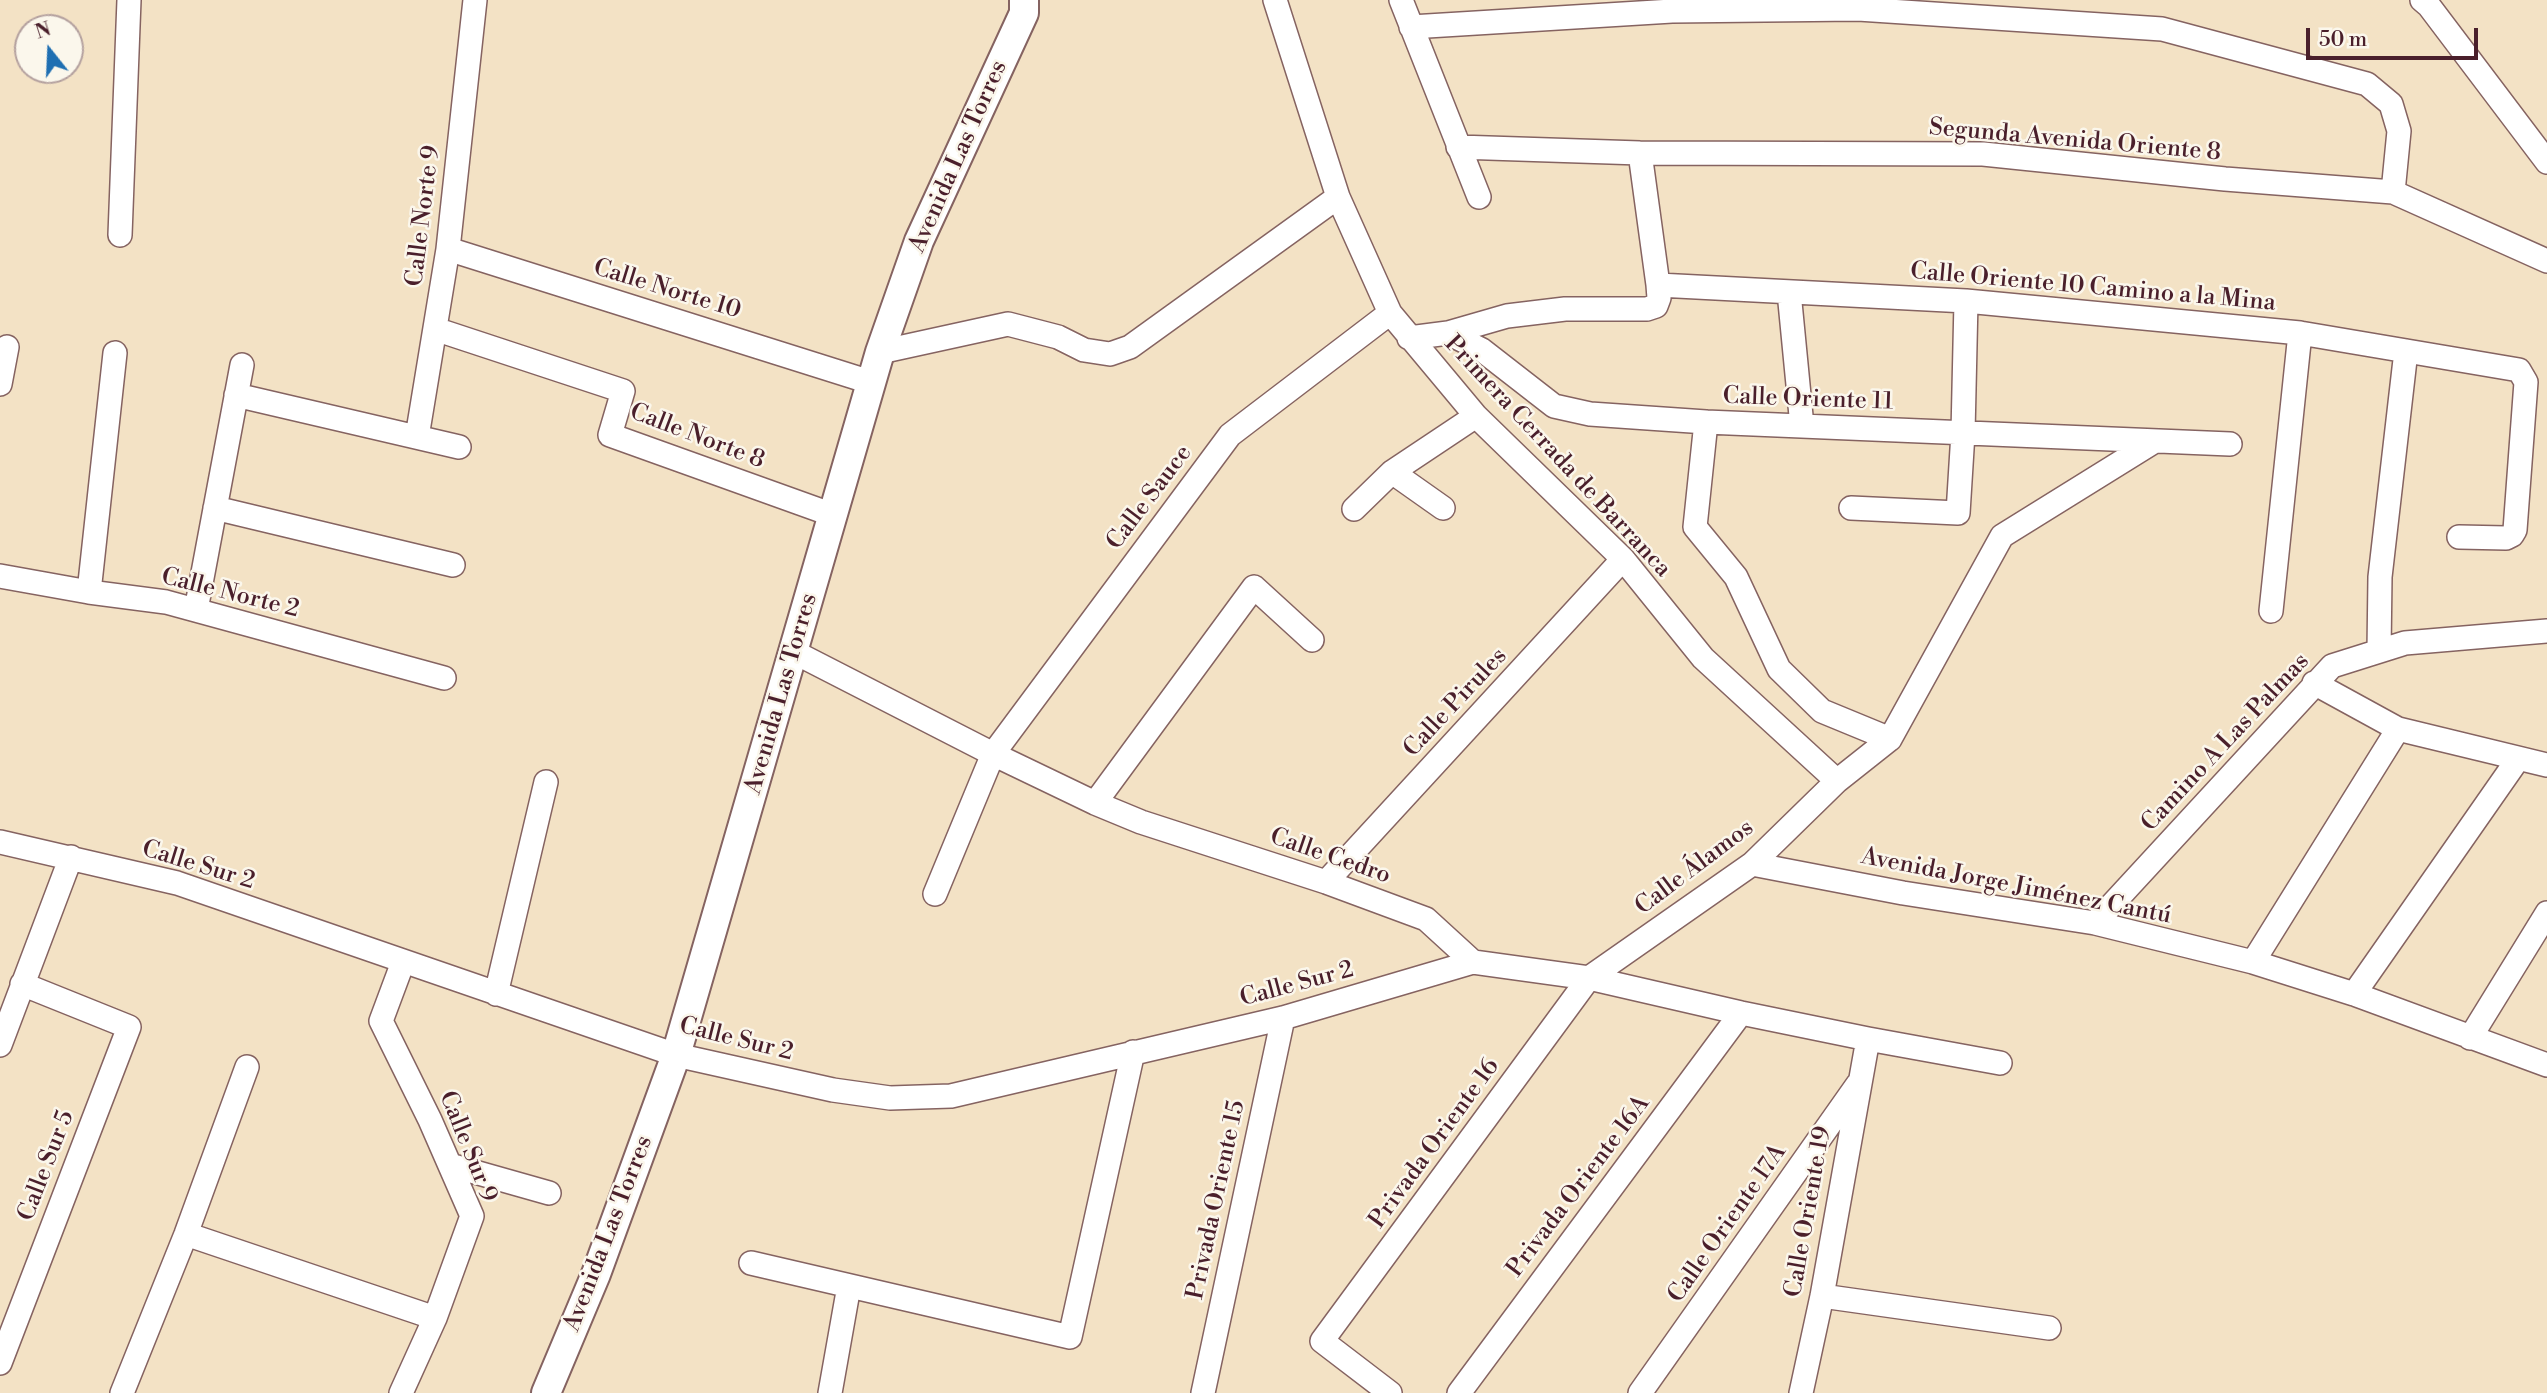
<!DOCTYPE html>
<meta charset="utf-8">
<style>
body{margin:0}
#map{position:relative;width:2547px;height:1393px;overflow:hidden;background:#f3e2c5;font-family:"Libre Bodoni",serif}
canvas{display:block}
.north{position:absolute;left:14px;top:14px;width:70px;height:70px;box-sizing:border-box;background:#fbf7ec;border:2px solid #b4a19f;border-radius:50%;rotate:342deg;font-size:19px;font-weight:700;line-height:28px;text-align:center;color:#4a1f2b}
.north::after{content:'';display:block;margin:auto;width:24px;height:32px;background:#1f6fb2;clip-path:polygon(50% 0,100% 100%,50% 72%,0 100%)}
.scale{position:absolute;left:2306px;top:28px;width:172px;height:32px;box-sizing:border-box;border:4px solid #4a1f2b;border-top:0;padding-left:9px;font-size:21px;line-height:24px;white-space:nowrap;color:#4a1f2b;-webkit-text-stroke:5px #fbf7ec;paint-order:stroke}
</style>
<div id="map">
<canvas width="2547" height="1393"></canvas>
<div class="north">N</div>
<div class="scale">50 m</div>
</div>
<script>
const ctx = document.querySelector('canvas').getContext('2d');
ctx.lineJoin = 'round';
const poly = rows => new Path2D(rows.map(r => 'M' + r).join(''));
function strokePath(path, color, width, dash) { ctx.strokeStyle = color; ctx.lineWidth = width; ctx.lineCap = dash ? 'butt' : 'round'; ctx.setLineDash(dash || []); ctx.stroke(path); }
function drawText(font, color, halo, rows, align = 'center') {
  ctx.font = font + ' "Libre Bodoni",serif'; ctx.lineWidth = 5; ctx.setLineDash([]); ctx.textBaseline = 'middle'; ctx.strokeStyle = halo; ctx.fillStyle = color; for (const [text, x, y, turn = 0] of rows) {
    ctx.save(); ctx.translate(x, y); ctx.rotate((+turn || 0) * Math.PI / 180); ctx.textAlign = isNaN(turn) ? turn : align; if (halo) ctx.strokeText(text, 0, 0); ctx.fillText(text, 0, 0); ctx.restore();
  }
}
const minor = poly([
 [1275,0,1338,197,1390,313,1476,416,1623,559,1703,658,1837,781],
 [1401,0,1479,197],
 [2422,0,2429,6,2547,162],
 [1411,27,1672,11,1858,9,2162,29,2367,84,2391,104,2399,131,2393,192],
 [1458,147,1640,153,1983,154,2225,179,2393,192,2547,261],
 [120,235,129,0],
 [448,249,870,382],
 [1658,285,1966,301,2300,333,2519,370,2526,382,2515,530,2512,535,2506,538,2459,537],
 [1789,292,1802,426],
 [435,329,623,391,610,435,833,515],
 [1448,333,1507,316,1565,309,1647,309,1656,306,1659,298,1658,285,1640,153],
 [1409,338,1448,333,1482,350,1554,406,1590,414,1706,422,2230,444],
 [880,352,1008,324,1058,337,1084,350,1110,354,1130,347,1338,197],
 [0,384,7,347],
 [236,395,459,447],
 [1706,422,1695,527,1736,577,1779,669,1822,711,1890,739],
 [417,437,448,249,475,0],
 [1392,472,1443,508],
 [215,508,453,565],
 [1851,508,1958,513,1963,433,1966,301],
 [1354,509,1392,472,1476,416],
 [0,576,89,592,166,602,444,678],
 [89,592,115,353],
 [196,610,242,365],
 [2271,611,2300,333],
 [2379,651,2380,577,2406,351],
 [794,652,993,754,1095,803,1141,822,1326,882,1426,919,1473,962,1589,978,1741,1013,1868,1039,2000,1063],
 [2314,683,2398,729,2547,765],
 [1095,803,1254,587,1312,640],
 [0,842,177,883,676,1055,833,1090,890,1098,951,1096,1283,1018,1473,962],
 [1752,864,1903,893,2095,923,2253,962,2354,994,2547,1065],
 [1326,882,1623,559],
 [935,894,993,754,1230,435,1390,313],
 [2095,923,2332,666,2405,643,2547,631],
 [2253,962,2398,729],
 [496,994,546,782],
 [2354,994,2518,759],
 [2470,1038,2547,913],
 [0,1045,71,857],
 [450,1165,549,1193],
 [186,1234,435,1318],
 [751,1263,1070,1337,1133,1052],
 [1822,1296,2049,1328],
 [0,1363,129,1027,22,984],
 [122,1393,186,1234,247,1067],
 [401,1393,435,1318,472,1216,430,1120,381,1021,403,962],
 [830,1393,849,1286],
 [1203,1393,1283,1018],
 [1390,1393,1322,1341,1589,978,1752,864,1837,781,1890,739,2002,536,2155,441],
 [1459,1393,1741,1013],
 [1640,1393,1858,1084],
 [1801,1393,1822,1296,1868,1039]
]);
const major = poly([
 [546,1393,596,1274,676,1055,880,352,919,241,1024,13,1024,0]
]);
strokePath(minor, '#856361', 26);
strokePath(major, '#856361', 32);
strokePath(minor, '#fff', 23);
strokePath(major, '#fff', 28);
drawText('24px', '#4a1f2b', '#fbf7ec', [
 ["Segunda Avenida Oriente 8",2075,141,5],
 ["Avenida Las Torres",959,157,-66],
 ["Calle Norte 9",424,216,-83],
 ["Calle Oriente 10 Camino a la Mina",2093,288,5],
 ["Calle Norte 10",667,290,17],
 ["Calle Oriente 11",1808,400,2],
 ["Calle Norte 8",697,437,21],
 ["Primera Cerrada de Barranca",1557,457,47],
 ["Calle Sauce",1150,498,-53],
 ["Calle Norte 2",230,594,14],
 ["Avenida Las Torres",782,694,-74],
 ["Calle Pirules",1456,703,-47],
 ["Camino A Las Palmas",2226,743,-47],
 ["Calle Cedro",1330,857,19],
 ["Calle Sur 2",198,866,17],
 ["Calle Álamos",1695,868,-37],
 ["Avenida Jorge Jiménez Cantú",2016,887,11],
 ["Calle Sur 2",1297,985,-15],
 ["Calle Sur 2",736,1040,14],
 ["Privada Oriente 16",1435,1144,-54],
 ["Calle Sur 9",467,1147,68],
 ["Calle Sur 5",47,1166,-69],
 ["Privada Oriente 16A",1579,1187,-53],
 ["Privada Oriente 15",1217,1200,-78],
 ["Calle Oriente 19",1809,1212,-80],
 ["Calle Oriente 17A",1728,1224,-55],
 ["Avenida Las Torres",609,1234,-69]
]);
</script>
